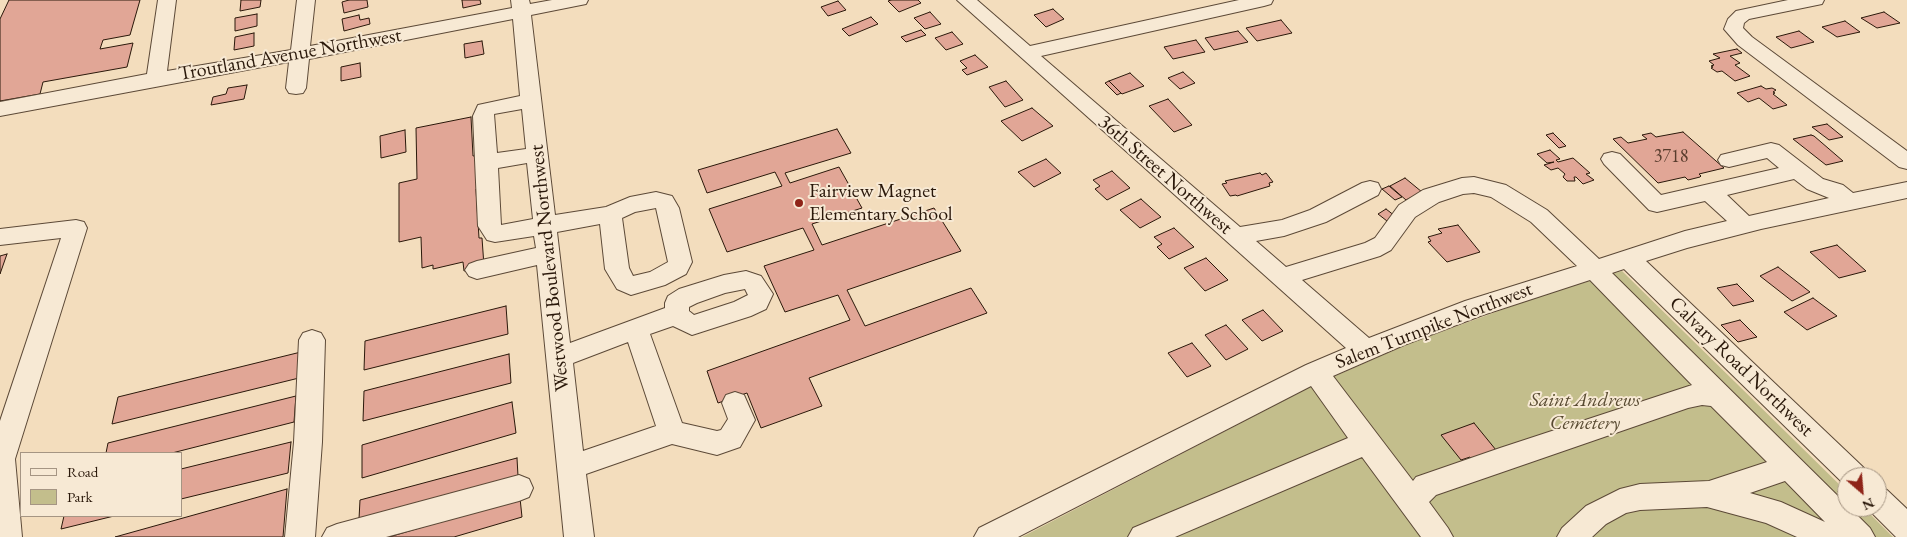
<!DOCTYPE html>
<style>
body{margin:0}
#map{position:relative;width:1907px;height:537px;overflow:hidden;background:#f3ddbd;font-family:"EB Garamond",serif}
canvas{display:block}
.legend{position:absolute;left:20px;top:452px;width:162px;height:65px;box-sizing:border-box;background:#f7e9d4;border:1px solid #a59583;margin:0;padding:6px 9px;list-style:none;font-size:15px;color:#2a180a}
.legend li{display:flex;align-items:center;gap:10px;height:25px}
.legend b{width:25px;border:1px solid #a59583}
.north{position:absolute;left:1837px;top:467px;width:50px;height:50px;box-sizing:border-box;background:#f7e9d4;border:1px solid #a59583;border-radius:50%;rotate:153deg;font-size:14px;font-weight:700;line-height:20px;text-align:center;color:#2a180a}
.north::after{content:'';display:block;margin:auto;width:18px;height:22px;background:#8f2418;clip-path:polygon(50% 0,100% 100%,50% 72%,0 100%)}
</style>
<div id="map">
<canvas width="1907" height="537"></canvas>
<ul class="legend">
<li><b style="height:6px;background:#f7e9d4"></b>Road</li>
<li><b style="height:14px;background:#c3be8c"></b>Park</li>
</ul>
<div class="north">N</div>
</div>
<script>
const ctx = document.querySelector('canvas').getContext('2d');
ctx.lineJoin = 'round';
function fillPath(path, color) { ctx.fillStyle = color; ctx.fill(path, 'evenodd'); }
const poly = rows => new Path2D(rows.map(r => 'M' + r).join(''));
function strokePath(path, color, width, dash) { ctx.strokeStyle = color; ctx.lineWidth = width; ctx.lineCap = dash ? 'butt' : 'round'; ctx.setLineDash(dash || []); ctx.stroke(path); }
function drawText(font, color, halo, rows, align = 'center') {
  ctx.font = font + ' "EB Garamond",serif'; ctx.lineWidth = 4; ctx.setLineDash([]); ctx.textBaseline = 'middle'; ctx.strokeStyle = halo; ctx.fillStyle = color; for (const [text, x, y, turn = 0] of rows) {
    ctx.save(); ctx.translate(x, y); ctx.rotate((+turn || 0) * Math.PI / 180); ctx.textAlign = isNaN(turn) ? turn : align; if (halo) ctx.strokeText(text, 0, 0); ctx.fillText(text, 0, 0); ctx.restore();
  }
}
fillPath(poly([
 [1622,271,1847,492,1847,507,1863,507,1893,537,1022,537,1308,388,1408,344,1537,297]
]), '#c3be8c');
const building = poly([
 [9,0,140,0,130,35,103,40,100,49,133,43,127,67,43,82,40,94,0,101,0,19,9,0],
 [241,0,261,0,260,7,240,11,241,0],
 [349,0,367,0,368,7,344,13,342,2,349,0],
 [462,0,480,0,481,4,463,8,462,0],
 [891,0,918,0,921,3,899,12,888,1,891,0],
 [838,1,846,10,828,16,821,7,838,1],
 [1053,9,1064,19,1046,27,1034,15,1053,9],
 [930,12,941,24,925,29,914,18,930,12],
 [1884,12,1900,23,1877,28,1861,18,1884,12],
 [257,14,257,26,235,31,235,18,257,14],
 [359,15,360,20,369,18,370,24,344,31,342,19,359,15],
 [871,17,878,24,849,36,842,29,871,17],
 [1281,20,1292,33,1257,41,1246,28,1281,20],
 [1845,21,1860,32,1837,37,1822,27,1845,21],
 [921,30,926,35,906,42,901,37,921,30],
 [1238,31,1248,42,1214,50,1205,38,1238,31],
 [1799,31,1814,42,1791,48,1776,37,1799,31],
 [952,32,963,44,946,50,935,38,952,32],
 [254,33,254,46,234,50,235,37,254,33],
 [1196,40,1205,52,1173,59,1164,47,1196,40],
 [482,41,484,54,465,58,464,44,482,41],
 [1737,49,1742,53,1730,56,1740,63,1735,65,1750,76,1735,81,1722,71,1717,72,1711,68,1713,67,1711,66,1714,65,1709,61,1720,58,1713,54,1737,49],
 [975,55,988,67,967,75,962,70,967,68,960,61,975,55],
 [360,63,361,77,341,81,341,67,360,63],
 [1183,72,1195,83,1180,89,1168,78,1183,72],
 [1130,73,1144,86,1122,94,1109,81,1130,73],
 [1006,81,1023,100,1005,107,989,87,1006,81],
 [1109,81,1121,93,1117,95,1105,83,1109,81],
 [247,85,244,99,211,105,213,97,226,94,228,88,247,85],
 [1761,86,1766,89,1772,88,1776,90,1773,92,1775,93,1773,94,1787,105,1773,109,1759,98,1748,102,1737,93,1761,86],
 [1168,99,1192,125,1174,132,1149,106,1168,99],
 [1032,108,1053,126,1022,141,1001,121,1032,108],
 [471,117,473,156,479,155,481,188,476,189,479,238,482,238,484,266,464,271,463,262,433,269,433,265,422,268,421,237,399,242,399,183,417,179,416,128,471,117],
 [1827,124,1843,137,1829,140,1812,127,1827,124],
 [837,129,851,153,785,173,790,183,839,167,862,208,812,224,822,245,934,208,961,251,847,290,865,326,971,288,987,313,809,378,822,406,761,428,747,393,718,403,707,371,850,320,838,295,785,312,764,266,814,250,803,228,727,252,709,209,782,186,775,172,707,193,698,170,837,129],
 [405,130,406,152,381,158,380,136,405,130],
 [1683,132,1724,168,1699,174,1701,176,1700,177,1688,180,1685,177,1658,183,1613,139,1621,137,1628,143,1647,139,1642,135,1651,133,1656,137,1683,132],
 [1553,133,1566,146,1559,148,1546,135,1553,133],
 [1811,135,1814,136,1843,161,1826,165,1793,139,1811,135],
 [1550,150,1560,159,1556,160,1558,162,1573,158,1590,173,1586,174,1594,180,1583,184,1576,177,1574,177,1575,181,1567,181,1563,177,1565,174,1558,168,1551,170,1544,165,1554,162,1547,163,1537,154,1550,150],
 [1046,159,1061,173,1034,187,1018,172,1046,159],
 [1112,171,1130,188,1107,200,1095,189,1100,186,1093,180,1112,171],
 [1260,173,1262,175,1266,173,1273,182,1269,183,1270,186,1237,196,1236,195,1230,196,1222,184,1227,183,1225,181,1260,173],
 [1405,178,1422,192,1406,200,1390,186,1405,178],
 [1389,186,1402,197,1395,200,1382,189,1389,186],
 [1141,199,1161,217,1140,228,1120,210,1141,199],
 [1386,209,1395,216,1387,221,1378,214,1386,209],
 [1458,225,1480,252,1447,262,1428,242,1431,241,1428,237,1442,233,1438,229,1458,225],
 [1174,228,1194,247,1169,259,1157,247,1162,244,1154,237,1174,228],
 [1837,245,1866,271,1839,278,1810,252,1837,245],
 [7,254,0,274,0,256,7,254],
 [1206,258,1228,280,1205,291,1184,268,1206,258],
 [1778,267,1810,292,1792,301,1760,276,1778,267],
 [1737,284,1754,301,1733,306,1717,288,1737,284],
 [1813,298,1837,316,1807,330,1784,312,1813,298],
 [506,306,508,334,364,370,365,341,506,306],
 [1263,310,1283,331,1262,341,1242,320,1263,310],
 [1740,320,1757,337,1738,342,1721,325,1740,320],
 [1226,325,1248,349,1226,360,1205,335,1226,325],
 [1192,343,1211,366,1187,377,1168,353,1192,343],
 [301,352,299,378,112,424,118,397,301,352],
 [509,354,511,383,363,421,364,391,509,354],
 [296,396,294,422,172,453,106,453,108,443,296,396],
 [512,402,516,433,362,478,362,445,512,402],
 [1474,423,1496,450,1475,463,1470,457,1461,460,1441,435,1474,423],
 [291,442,288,473,181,499,181,469,291,442],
 [517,458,518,476,359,519,360,500,517,458],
 [287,489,283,537,115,537,287,489],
 [520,498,522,517,454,537,389,537,520,498],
 [64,516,114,516,61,529,64,516]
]);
fillPath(building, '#e1a696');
strokePath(building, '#2a180a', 1);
const minor = poly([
 [158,0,176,0,167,71,291,50,297,0,315,0,310,46,512,8,511,0,529,0,530,4,552,0,588,0,586,4,531,15,555,215,606,207,630,197,656,192,672,196,679,208,692,262,686,274,665,285,631,295,617,289,605,269,600,224,557,232,570,343,665,308,665,303,668,296,679,289,724,275,746,271,761,276,773,294,766,309,751,316,692,335,673,326,650,334,682,423,717,431,721,430,728,419,722,403,726,395,735,392,744,395,755,420,740,447,717,455,672,444,586,474,594,537,564,537,537,265,477,279,469,276,465,270,469,264,477,261,536,248,534,236,495,242,487,240,478,226,473,116,478,105,520,96,513,19,309,59,306,88,303,93,296,94,289,93,286,88,289,62,0,116,0,102,147,74,158,0],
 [522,109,526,149,497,153,494,114,522,109],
 [527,163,533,219,501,225,498,168,527,163],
 [656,208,668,262,650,272,633,276,629,268,622,218,635,212,656,208],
 [745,289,748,295,734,302,694,315,689,311,689,307,697,303,725,293,745,289],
 [628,342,656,426,583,451,573,363,628,342],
 [957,0,977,0,1030,46,1239,0,1273,0,1271,4,1264,6,1041,56,1240,227,1282,220,1310,210,1362,183,1370,181,1378,183,1381,189,1378,195,1326,222,1284,236,1256,241,1286,267,1365,243,1375,238,1399,205,1423,190,1462,178,1474,177,1506,185,1547,210,1599,259,1685,231,1727,221,1705,201,1657,212,1649,210,1604,164,1601,159,1604,154,1612,152,1620,154,1661,195,1779,168,1767,158,1729,167,1721,165,1718,160,1721,155,1771,143,1779,145,1823,179,1843,185,1853,193,1907,182,1907,198,1761,229,1687,248,1646,261,1864,468,1868,477,1847,477,1847,487,1624,269,1612,273,1847,505,1847,507,1849,507,1870,528,1875,537,1797,537,1766,523,1707,507,1640,510,1626,513,1606,524,1592,537,1557,537,1562,528,1586,506,1620,489,1640,484,1709,481,1767,462,1711,406,1702,405,1688,408,1436,495,1429,502,1448,528,1453,537,1421,537,1362,457,1175,537,1128,537,1133,528,1348,438,1311,386,1018,537,974,537,979,528,1306,365,1346,348,957,0],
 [1794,179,1807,189,1829,198,1749,216,1727,195,1794,179],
 [1474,193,1491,197,1531,222,1577,266,1465,301,1369,338,1302,280,1380,256,1391,250,1415,217,1439,202,1463,194,1474,193],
 [1590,280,1692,385,1500,448,1416,477,1413,481,1333,376,1404,345,1483,315,1590,280],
 [1785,481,1825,522,1781,502,1750,493,1785,481],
 [1788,0,1824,0,1822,4,1749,19,1744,23,1743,28,1752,37,1907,151,1907,169,1899,167,1738,45,1724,29,1728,19,1736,11,1788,0],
 [76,220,84,222,87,228,15,459,22,537,0,537,0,421,61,238,0,245,0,229,76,220],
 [312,330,321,333,325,340,322,442,315,537,285,537,294,442,299,340,303,333,312,330],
 [519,475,529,479,533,488,529,497,519,501,386,537,322,537,327,528,337,524,519,475],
 [1877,486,1887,490,1907,509,1907,537,1896,537,1867,508,1877,507,1877,486]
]);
strokePath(minor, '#5c4937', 2);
fillPath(minor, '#f7e9d4');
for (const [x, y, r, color] of [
 [799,203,5,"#8f2418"]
]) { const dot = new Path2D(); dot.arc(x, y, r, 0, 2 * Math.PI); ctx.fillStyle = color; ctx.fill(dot); strokePath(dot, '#f7e9d4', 2); }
drawText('18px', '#583c2d', null, [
 ["3718",1671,157]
]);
drawText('20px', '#2a180a', '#f7e9d4', [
 ["Troutland Avenue Northwest",290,55,-10],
 ["36th Street Northwest",1165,175,41],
 ["Westwood Boulevard Northwest",550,268,-96],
 ["Salem Turnpike Northwest",1434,326,-21],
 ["Calvary Road Northwest",1741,367,44]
]);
drawText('20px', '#2a180a', '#f7e9d4', [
 ["Fairview Magnet",809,192],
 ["Elementary School",809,215]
], 'left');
drawText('italic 20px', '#584a31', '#f7e9d4', [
 ["Saint Andrews",1585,401],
 ["Cemetery",1585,424]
]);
</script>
